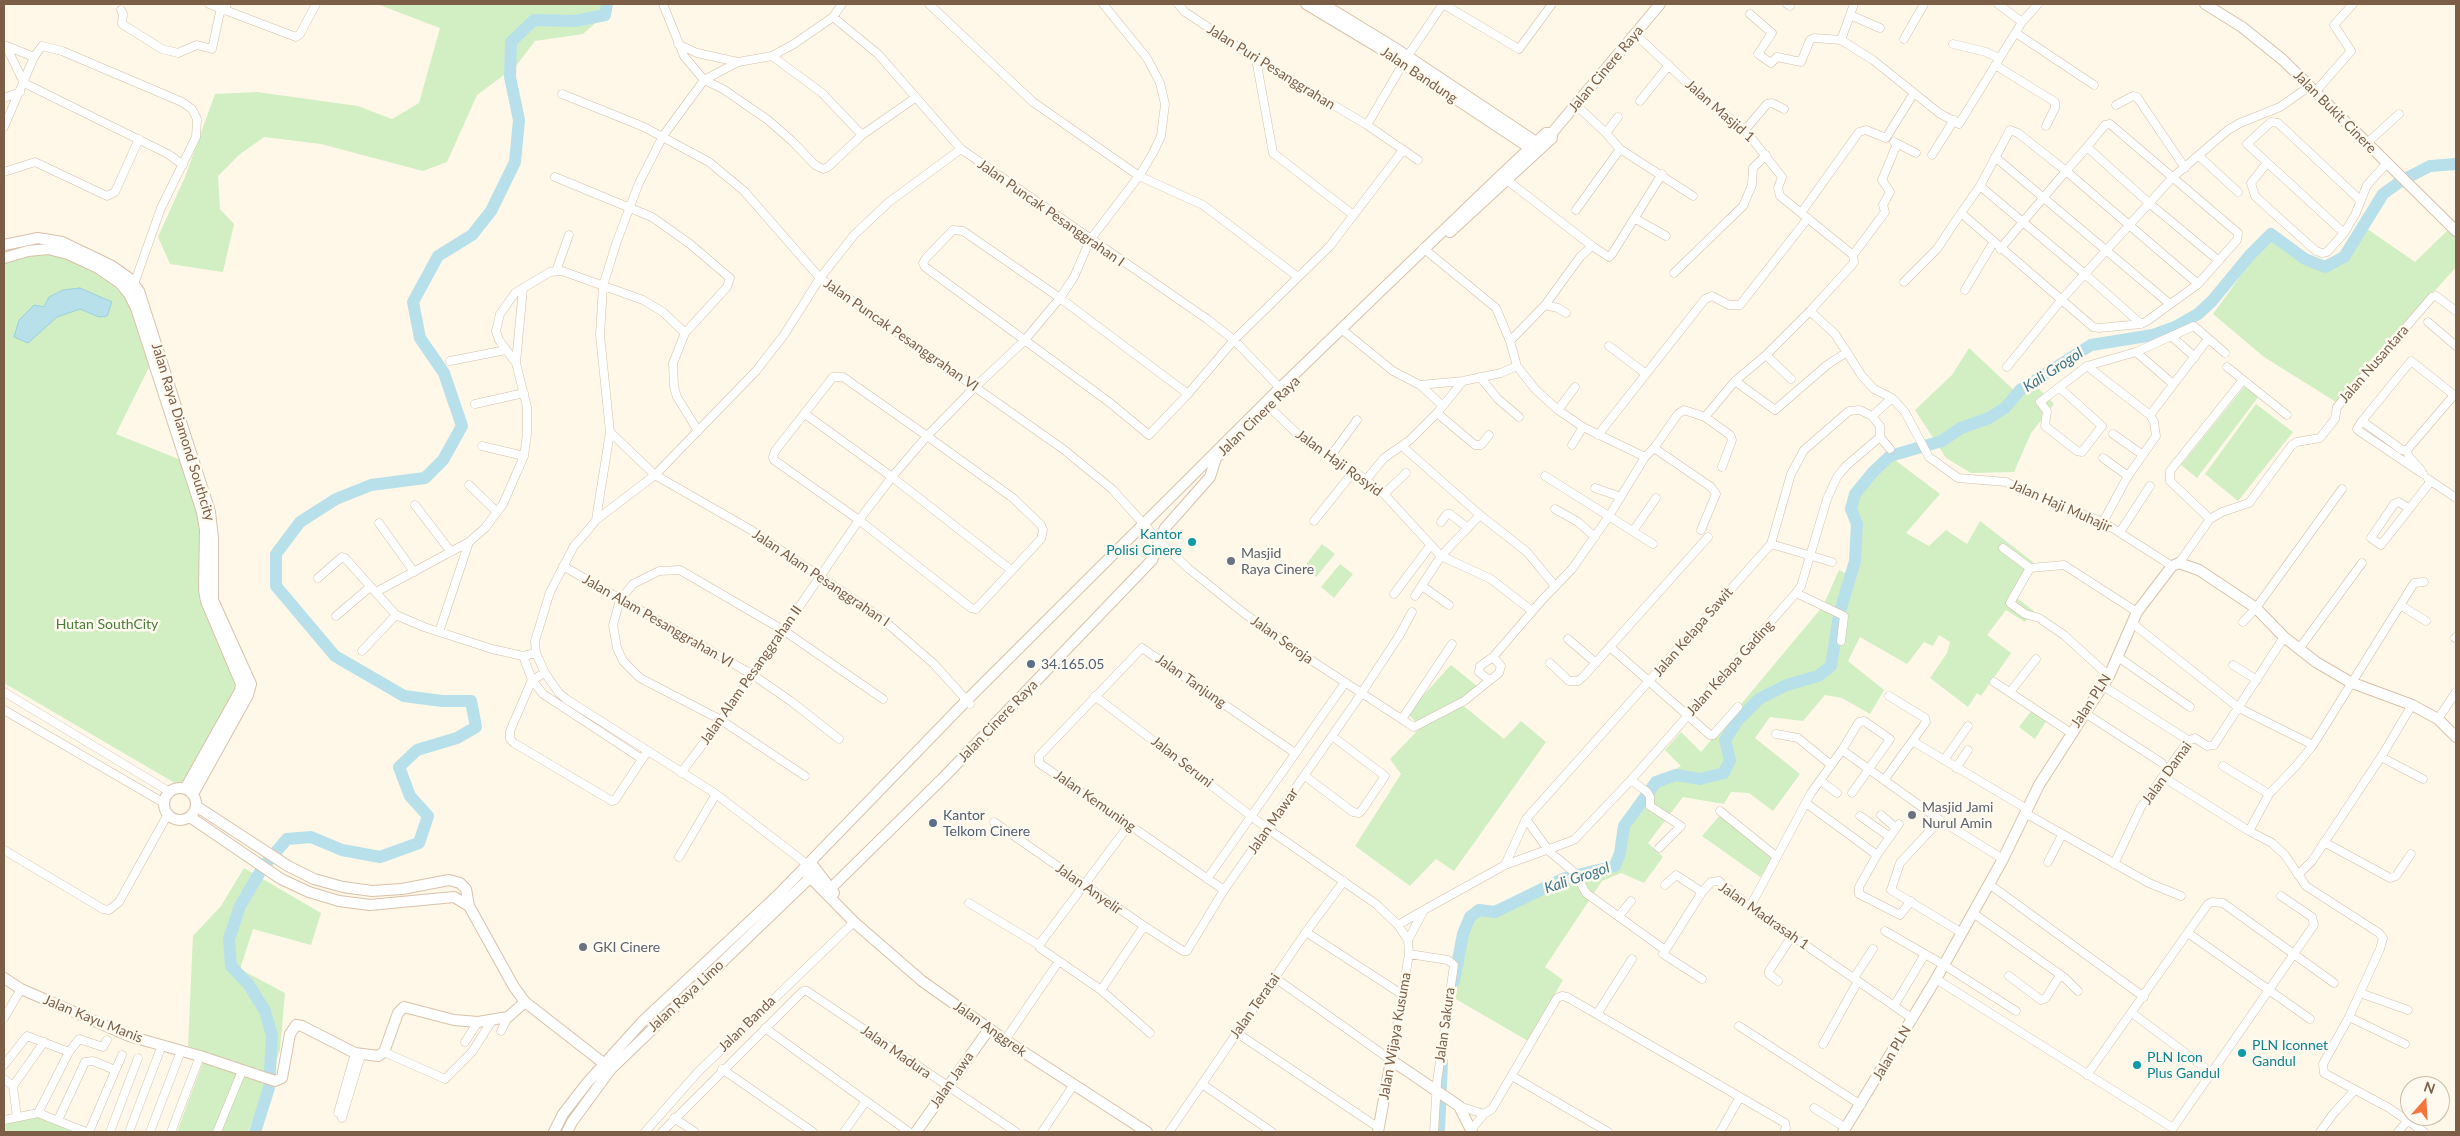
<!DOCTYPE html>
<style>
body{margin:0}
#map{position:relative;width:2460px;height:1136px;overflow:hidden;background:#fff7e7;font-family:Lato,sans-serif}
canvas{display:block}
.frame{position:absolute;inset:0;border:5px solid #7c5e47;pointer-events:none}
.north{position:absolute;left:2400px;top:1076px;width:50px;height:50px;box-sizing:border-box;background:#fffaef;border:1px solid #cbbcac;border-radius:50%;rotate:19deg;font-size:14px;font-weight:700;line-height:20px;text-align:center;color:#7c5e47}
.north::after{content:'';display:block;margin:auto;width:18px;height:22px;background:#f5753f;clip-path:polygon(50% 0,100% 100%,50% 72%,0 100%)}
</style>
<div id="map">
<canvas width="2460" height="1136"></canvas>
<div class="frame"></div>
<div class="north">N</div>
</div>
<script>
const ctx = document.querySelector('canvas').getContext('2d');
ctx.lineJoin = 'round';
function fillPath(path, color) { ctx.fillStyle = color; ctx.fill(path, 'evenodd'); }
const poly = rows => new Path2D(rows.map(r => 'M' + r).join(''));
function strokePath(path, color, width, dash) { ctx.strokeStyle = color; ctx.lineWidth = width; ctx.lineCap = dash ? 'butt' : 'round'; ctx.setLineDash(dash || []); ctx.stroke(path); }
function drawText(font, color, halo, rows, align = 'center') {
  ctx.font = font + ' Lato,sans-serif'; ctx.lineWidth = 5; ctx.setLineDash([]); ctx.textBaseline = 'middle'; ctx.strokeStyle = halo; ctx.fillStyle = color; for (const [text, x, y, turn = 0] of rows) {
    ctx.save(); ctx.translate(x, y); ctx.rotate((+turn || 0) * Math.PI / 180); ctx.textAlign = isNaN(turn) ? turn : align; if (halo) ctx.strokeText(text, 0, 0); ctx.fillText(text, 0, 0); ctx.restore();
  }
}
fillPath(poly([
 [377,4,606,4,607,13,583,34,535,41,516,66,477,95,447,162,423,171,321,144,264,137,239,155,218,176,220,209,234,224,223,272,170,264,158,237,185,177,215,94,257,92,358,106,392,119,419,103,440,28],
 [2363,226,2415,262,2450,228,2456,234,2456,267,2336,402,2264,357,2213,314,2271,234,2305,259,2325,267,2344,257],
 [28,251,68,254,120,283,153,359,116,434,186,462,202,512,203,571,241,684,185,789,4,683,4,258],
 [1969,348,2017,393,2034,384,2054,404,2031,433,2014,472,1971,473,1946,458,1915,410,1952,375],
 [2244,387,2259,396,2197,478,2181,465],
 [2256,404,2293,432,2238,501,2205,474],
 [1891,457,1940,494,1906,533,1929,546,1946,530,1967,544,1980,521,2033,562,2013,595,2034,611,2025,622,2006,610,1987,635,2011,653,1981,696,1977,693,1968,707,1930,678,1947,653,1950,642,1939,635,1933,646,1924,642,1907,664,1860,637,1848,661,1884,690,1870,714,1842,698,1825,695,1803,721,1770,717,1755,738,1800,774,1773,811,1749,793,1731,792,1724,804,1683,797,1648,843,1663,857,1644,883,1621,873,1602,881,1545,967,1563,980,1528,1041,1454,998,1473,912,1496,912,1615,861,1618,841,1662,777,1681,766,1665,750,1681,732,1701,752,1823,606,1839,570,1852,577,1858,551,1855,506,1865,487],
 [1322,544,1335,554,1316,577,1304,567],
 [1340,564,1353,574,1334,598,1321,587],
 [1451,665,1477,686,1460,703,1504,739,1521,721,1546,742,1454,871,1436,859,1410,886,1355,846,1401,774,1390,759,1421,727,1407,713],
 [2032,710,2047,720,2035,739,2019,727],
 [1721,814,1777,854,1760,877,1702,836],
 [244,868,321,913,311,945,253,929,240,969,285,993,280,1050,248,1132,177,1132,206,1054,188,1046,193,936,221,906],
 [41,1117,78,1132,4,1132,4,1123]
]), '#d1efc3');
const water = poly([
 [80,288,112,302,107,316,99,317,80,309,57,317,28,343,14,337,19,320,34,305,44,307,49,297,63,290,80,288]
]);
fillPath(water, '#b8e0eb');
strokePath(water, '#9dcfde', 1);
strokePath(poly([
 [1841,608,1855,561,1857,524,1851,509,1855,494,1873,472,1890,456,1942,441,1961,428,1989,418,2005,408,2020,390,2091,345,2153,335,2175,327,2198,314,2212,301,2250,255,2271,234,2305,259,2325,267,2344,257,2383,194,2401,181,2430,166,2456,164],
 [1454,981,1463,934,1470,917,1479,910,1495,912,1565,878,1615,866,1620,853,1624,826,1656,782,1676,775,1700,779,1724,773,1730,760,1725,740,1738,720,1759,699,1787,685,1818,676,1831,666,1839,615],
 [255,1132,269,1088,272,1036,265,1011,249,985,231,966,229,939,240,906,263,867,287,839,311,837,342,850,380,857,419,843,428,816,410,796,399,767,417,750,457,738,476,727,471,701,442,701,404,696,335,656,276,586,276,554,300,522,336,499,371,485,425,478,443,460,462,426,444,373,420,338,413,302,438,256,472,235,491,211,515,162,519,120,510,77,511,42,534,20,575,21,605,15,607,4],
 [1439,1132,1442,1062]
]), '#b8e0eb', 12);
const street = poly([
 [209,4,296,37,300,34,316,4],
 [663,4,684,56,704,80,723,89,768,120,792,141,815,165,823,169,828,167,862,135,915,98],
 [929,4,1033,102,1139,176,1203,205,1298,277],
 [1178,4,1185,12,1256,59,1367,125,1418,160],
 [1443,4,1519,49,1552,4],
 [1787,4,1790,6],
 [1998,4,2022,22],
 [121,10,123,14,122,24,162,49,178,53,197,45,212,49,220,12,225,10,227,4],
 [1750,14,1772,33,1758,54,1771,63,1777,57,1801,62,1810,40,1814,38,1841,40,1873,60,1939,113,1959,124,2022,22,2038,4],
 [1850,15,1880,28],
 [833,17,878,54,961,149,1207,319,1234,340,1284,392],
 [2016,33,2094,85],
 [1635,34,1700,95,1745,130,1782,177,1778,188,1780,196,1853,255],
 [1904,39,1924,4],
 [1841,40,1854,4],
 [678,44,697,53,738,62],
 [1953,44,1986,52,1999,58],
 [4,45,34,57],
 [6,46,24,83,168,154,183,165],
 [772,56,822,93,862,135],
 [1256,59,1273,153,1352,214],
 [1995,65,2055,102,2055,108,2046,126],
 [2316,91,2351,51,2334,25,2353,4],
 [562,94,644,127,709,162,744,191,820,278,1063,449,1112,489,1160,542,1189,569,1245,614,1314,662,1409,724,1414,727,1464,701,1499,673,1501,666,1493,657],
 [4,98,20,92],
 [1640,101,1669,65],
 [1576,105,1606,133,1620,149,1693,196],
 [2116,105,2133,96,2137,97,2185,168],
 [1367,125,1407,57,1443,4],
 [4,127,34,57,42,46,62,51,182,102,192,109,197,119,196,137,161,208,133,287],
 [1745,130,1767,104,1772,103,1784,109],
 [1606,133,1618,117],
 [1894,142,1916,153],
 [2367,143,2399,114],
 [1932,155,1954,120],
 [2199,156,2238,192],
 [1995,157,2170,304],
 [2267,163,2251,183,2255,196,2278,217,2316,251,2322,253,2327,252,2344,233],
 [4,172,35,162,107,196,115,192,139,139],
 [555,177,652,217,690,244,730,278,727,287,685,333,673,363,674,387,677,397,698,431],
 [1503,177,1592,246,1580,257,1545,305],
 [1980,186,2086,275,2141,324],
 [2360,200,2278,123,2271,122,2247,144,2344,233,2355,215,2367,185,2387,163],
 [1576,210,1620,149],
 [1801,213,1859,132,1866,130,1886,138,1914,93],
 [1961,213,2093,327,2099,328,2141,324,2147,321,2198,284,2237,240,2238,233,2110,124,2105,125,2087,147],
 [1634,218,1666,236],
 [1592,246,1609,257,1612,254,1662,174],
 [1423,248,1496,308,1510,341,1517,366,1535,389,1558,410,1583,427,1645,457],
 [2000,249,2066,171,2198,284],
 [1853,255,1885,212,1883,205,1890,192,1882,180,1897,144],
 [556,271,569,235],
 [1674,273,1743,206,1752,185,1753,168,1766,155],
 [1904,282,1937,249,1961,213,1980,186,2010,130,2018,133,2066,171,2087,147,2149,203,2219,261],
 [1965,290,1993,243],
 [1810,311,1835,334,1862,376,1874,389,1892,398,1905,412,1929,457,1958,478,2006,482,2032,495,2103,522,2172,566],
 [2428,322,2456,346],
 [1345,332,1393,371,1420,385,1443,406],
 [2171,336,2195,357],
 [1510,341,1545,305,1558,308,1566,313],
 [1609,346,1645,373],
 [2136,352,2173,384],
 [1766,355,1791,379],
 [450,361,506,350],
 [2411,361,2454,395,2407,450,2402,450,2362,421,2411,361],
 [516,363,499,340,496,331,500,314,515,293,550,272,562,271,643,300,663,312,685,333],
 [2087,366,2150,415,2154,422,2156,436,2128,476,2103,522],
 [2007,367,2062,299,2173,177,2228,130,2240,123,2280,107,2310,86],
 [2227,367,2287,415],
 [833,377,843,377,927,436,1013,498,1041,525,1043,530,1041,539,976,609,971,608,859,520,774,460,773,457,775,451,833,377],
 [1480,377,1498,399,1519,417],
 [1735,381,1775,410,1827,365,1847,352],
 [1420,385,1463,381,1501,373,1517,366],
 [2060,388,2102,426,2082,452,2077,451,2045,426,2047,411,2040,402,2087,366,2136,352,2194,326,2225,353],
 [1188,394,1060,298,963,231,953,230,926,258,923,263,925,267,1109,402,1149,435,1188,394,1234,340,1330,246,1403,150],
 [1265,403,1307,443,1354,471,1384,494,1441,556,1491,579,1532,611],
 [475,404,524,393],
 [1558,410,1575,387],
 [1437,413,1475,445,1481,445,1489,435],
 [805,414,892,477,1011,570],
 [2150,415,2208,339],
 [1872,416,1892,398],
 [1705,417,1730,435,1732,440,1722,467],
 [2362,421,2357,429,2359,431,2423,474],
 [610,432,655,475,751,530,880,617,934,664,970,704],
 [2113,434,2143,455],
 [1598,435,1705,299,1712,296,1729,305,1740,305,1808,218],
 [1880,437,1890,449],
 [1572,445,1583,427],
 [482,446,524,456],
 [1402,446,1480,515,1527,552,1555,586],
 [1654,448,1711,487,1716,494,1701,530],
 [2407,450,2409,457,2421,470],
 [1330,457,1357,420],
 [2103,458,2128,476],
 [1545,476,1653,544],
 [2428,479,2456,498],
 [1366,480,1384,458,1410,440,1437,413,1463,381],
 [469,485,497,512],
 [1595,488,1621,497],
 [1384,494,1406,473],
 [415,505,451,552],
 [2408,508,2399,502,2394,504,2371,538,2381,545,2431,481],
 [1555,509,1578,522,1595,537],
 [2210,519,2222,512,2249,503,2292,445,2297,442,2320,438,2335,419,2337,407,2432,297,2436,296,2456,311],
 [596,520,610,432,600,335,603,286,617,241,639,183,663,136,704,80,738,62,772,56,794,44,833,17,842,4],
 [1314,521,1354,471],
 [1441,522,1447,514,1450,514,1468,528],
 [379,523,414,572],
 [1633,531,1656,498],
 [2120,532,2150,486],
 [1771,544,1832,562],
 [2003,548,2030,568],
 [2179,563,2210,519,2170,481,2170,471,2243,380],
 [563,566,753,675,792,702,839,739],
 [2030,568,2010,603,2025,614,2039,618,2064,635,2109,676],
 [2030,568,2064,565,2137,612],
 [318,578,342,557,345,558,396,615,424,627,492,649,523,656,536,653],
 [1422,586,1449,605],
 [376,592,469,542],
 [1796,593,1844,616,1841,641],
 [1394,594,1430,546],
 [1415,596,1441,556,1480,515],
 [2400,605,2426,621],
 [336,616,370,587],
 [2243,622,2256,608,2342,489],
 [2132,623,2239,708,2313,745],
 [439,632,469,542,485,528,503,504,524,456,527,434,527,407,516,363,523,288],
 [2455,638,2456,637],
 [1568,639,1596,663],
 [1610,647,1710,735,1713,735,1738,707],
 [2299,649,2362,563],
 [362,651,396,615],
 [523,656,532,680,543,694,642,759],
 [2118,657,2190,707],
 [1550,663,1569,681,1578,681,1583,677,1708,537],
 [2233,665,2257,680],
 [545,673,532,680,510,731,510,739,514,743,612,801,615,800,647,752],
 [1489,680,1479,672,1480,666,1493,657,1543,599,1572,569,1609,516,1645,457,1654,448,1678,414,1684,410,1705,417,1735,381,1766,355,1810,311,1852,265,1854,262,1853,255],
 [1994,682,2071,733],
 [2103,686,2188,740],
 [4,692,170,792],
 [2010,692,2036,659],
 [1095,696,1268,829,1376,904,1398,925,1408,940,1409,954,1391,1060,1275,978],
 [4,710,164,803],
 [2085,713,2162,763],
 [1402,719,1452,644],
 [2438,719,2456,692],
 [1776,734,1798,738,1831,765],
 [1914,742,2027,809],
 [1842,750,1940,820,2003,859],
 [2381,757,2423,779],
 [1944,760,1968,726],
 [2223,766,2269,794],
 [1956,768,1968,750],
 [681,773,721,720,859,520,892,477,927,436,972,390,1024,341,1060,298,1074,277,1090,240,1139,176,1153,153,1161,136,1165,104,1160,83,1147,58,1103,4],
 [805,776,721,720,640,678,623,661,617,648,613,625,620,600,633,584,659,571,680,570,783,630,883,699],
 [1305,776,1353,812,1359,813,1362,810,1385,776,1332,736],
 [2163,777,2249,831,2272,843,2285,855,2306,886,2379,933,2383,938,2380,949,2349,1017,2323,1064,2324,1073,2389,1108,2424,1132],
 [1885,779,1926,722,1925,718,1889,696],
 [1631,780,1647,792,1650,797,1650,806,1681,826,1659,848],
 [1821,781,1837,793],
 [1806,803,1877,855],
 [1720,811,1777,857],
 [2025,813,2149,883,2181,896],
 [1881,815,1896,828],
 [1860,816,1890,837],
 [1526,819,1549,851,1575,873,1586,893,1665,950],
 [1940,820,1900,863,1891,890,1962,933],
 [994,822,1144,926,1183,951,1187,951,1224,890,1355,703,1399,636,1412,612],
 [1899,824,1877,855,1859,887,1859,894,1900,915,1911,901],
 [1129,825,1039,945,1040,948,1101,990,1150,1033],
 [2249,831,2269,794,2296,766,2313,745,2414,583,2424,582],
 [2324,842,2390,878,2396,876,2411,854],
 [4,850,103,909,109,910,119,902,168,814],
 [679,857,716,794],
 [2048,862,2062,835],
 [2114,864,2141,807,2188,741,2195,738,2207,746,2214,745,2284,637],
 [808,865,716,794,566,699,559,693,545,673,536,653,535,641,550,592,574,546,589,529,596,520,655,475,756,371,784,335,820,278,854,235,889,202,961,149],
 [2298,875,2312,861,2381,757,2412,705],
 [1207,879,1345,683],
 [1989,884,2144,997],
 [1665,885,1676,875,1702,892],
 [1224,890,1039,763,1039,756,1142,648,1295,753],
 [969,903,1039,945],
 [1750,907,1811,793,1842,750,1859,722,1864,721,1890,739,1852,793],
 [1973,913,2065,978,2078,991],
 [1619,916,1631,901],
 [1398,925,1422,911],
 [1885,931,1944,965,2016,1011],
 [1306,932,1403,995],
 [2188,933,2310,1019],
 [1408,940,1424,910,1505,865,1574,840,1631,780,1796,593,1801,586,1827,499,1837,477,1846,466,1880,437,1880,426,1872,416,1860,410,1849,411,1804,450,1791,474,1771,544,1526,819,1505,865],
 [1409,954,1448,960,1454,965,1437,1082,1434,1132],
 [2009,976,2041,1000,2046,998,2060,975],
 [1854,978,1873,949],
 [1702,979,1663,954,1702,892,1711,882,1719,881,1750,907,1913,1019],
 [1936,979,2173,1128,2314,925,2312,917,2281,896],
 [1778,981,1769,974,1769,971,1792,936],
 [1101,990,1144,926],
 [2360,993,2408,1010],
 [1894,1006,1925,954],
 [2132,1013,2212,1073],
 [1597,1014,1632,959],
 [2349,1017,2405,1044],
 [4,1018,21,989],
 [1739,1026,1861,1105],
 [765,1028,909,1132],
 [501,1031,508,1017],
 [1237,1033,1379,1128],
 [1005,1040,1059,961],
 [465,1042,478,1022],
 [1823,1044,1858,981],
 [384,1052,445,1079,472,1052,493,1019],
 [4,1065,27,1036,69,1052],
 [722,1069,813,1132],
 [2087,1075,2208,904,2212,902,2223,903,2334,983],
 [1512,1076,1608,1132],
 [4,1079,13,1086,17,1117],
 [1202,1084,1272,1132],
 [13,1086,44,1042],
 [1459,1106,1484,1114],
 [1814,1108,1846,1128],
 [38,1113,69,1052,79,1039,103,1047,107,1040],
 [338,1113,355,1053],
 [342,1118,361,1055],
 [674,1118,695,1132],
 [4,1120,38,1113,86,1132],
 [58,1120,85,1062,93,1061,115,1070],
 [1471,1130,1484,1114,1492,1109,1557,998,1562,996,1567,997,1785,1123,1786,1128,1784,1132],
 [89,1132,122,1055],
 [110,1132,138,1058],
 [129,1132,162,1045],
 [150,1132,181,1051],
 [171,1132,200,1056],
 [217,1132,242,1071],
 [645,1132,698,1072,854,922],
 [662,1132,803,991,807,991,1016,1132],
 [844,1132,866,1101],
 [1042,1132,1073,1086],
 [1169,1132,1306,932,1344,881],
 [1720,1132,1740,1097],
 [2320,1132,2333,1114,2355,1090],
 [2398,1132,2408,1120]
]);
const secondary = poly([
 [1306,4,1376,46,1530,148],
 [1323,4,1395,48,1536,142],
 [2205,4,2242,27,2283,60,2456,231],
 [1450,232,1552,138,1552,133,1660,4],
 [4,245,38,238,62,242,112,266,129,278,139,291,210,512,213,538,213,600,251,684,248,695,193,794],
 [4,258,28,251,48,249,68,254,98,268,120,283,129,294,136,308,202,512,205,530,204,590,206,601,241,684,240,691,185,789],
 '164 804a16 16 0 1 1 32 0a16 16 0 1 1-32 0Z',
 [196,806,288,866,314,879,343,887,372,891,402,889,449,880,460,883,466,889,469,906,514,987,525,1002,611,1069],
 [190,817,281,879,309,892,339,901,370,905,454,897,469,906],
 [814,867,834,893],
 [803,870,854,922,922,981,1005,1040,1147,1132],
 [826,893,945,776,1152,560,1165,528,1210,477,1216,458,1224,451],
 [4,978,21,989,129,1036,200,1056,275,1081,282,1078,290,1034,296,1025,302,1026,355,1053,378,1056,384,1052,398,1013,404,1007,454,1020,478,1022,508,1017,525,1002],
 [554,1132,563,1114,587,1083,642,1022,778,895,967,700,1280,388,1501,175,1546,133,1552,133],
 [567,1132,572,1122,611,1069,817,871],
 [916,1132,989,1029],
 [1378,1132,1391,1060,1459,1106,1472,1132],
 [1843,1132,1936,979,2003,859,2039,785,2109,676,2137,612,2172,566,2179,563,2199,570,2256,608,2284,637,2316,662,2350,682,2412,705,2438,719,2456,737]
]);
strokePath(street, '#d3bfaa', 9);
strokePath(secondary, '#d9c2aa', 12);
strokePath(street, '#fff', 8);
strokePath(secondary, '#fff', 10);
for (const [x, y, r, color] of [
 [1192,542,5,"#0f9aa8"],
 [1231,561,5,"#6b7280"],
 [1031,664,5,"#5c6f8a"],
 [1912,815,5,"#6b7280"],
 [933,823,5,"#5c6f8a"],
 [583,947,5,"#6b7280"],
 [2242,1053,5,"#0f9aa8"],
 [2137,1065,5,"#0f9aa8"]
]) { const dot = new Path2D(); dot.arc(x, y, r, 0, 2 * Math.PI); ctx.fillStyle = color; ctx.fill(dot); strokePath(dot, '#fffaef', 2); }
drawText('14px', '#7c5e47', '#fffaef', [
 ["Jalan Puri Pesanggrahan",1271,67,32],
 ["Jalan Cinere Raya",1606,69,-50],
 ["Jalan Bandung",1419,75,34],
 ["Jalan Masjid 1",1720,111,41],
 ["Jalan Bukit Cinere",2335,112,45],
 ["Jalan Puncak Pesanggrahan I",1051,213,35],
 ["Jalan Puncak Pesanggrahan VI",901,335,35],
 ["Jalan Nusantara",2374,364,-49],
 ["Jalan Cinere Raya",1259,416,-44],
 ["Jalan Raya Diamond Southcity",183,432,73],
 ["Jalan Haji Rosyid",1339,463,36],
 ["Jalan Haji Muhajir",2061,506,24],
 ["Jalan Alam Pesanggrahan I",821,578,34],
 ["Jalan Alam Pesanggrahan VI",658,621,30],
 ["Jalan Kelapa Sawit",1693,632,-49],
 ["Jalan Seroja",1282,640,35],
 ["Jalan Kelapa Gading",1730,668,-48],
 ["Jalan Alam Pesanggrahan II",751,675,-55],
 ["Jalan Tanjung",1191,681,35],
 ["Jalan PLN",2091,701,-57],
 ["Jalan Cinere Raya",998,721,-46],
 ["Jalan Seruni",1182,762,38],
 ["Jalan Damai",2167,773,-54],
 ["Jalan Kemuning",1095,801,35],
 ["Jalan Mawar",1273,821,-55],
 ["Jalan Anyelir",1089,889,35],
 ["Jalan Madrasah 1",1764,916,35],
 ["Jalan Raya Limo",686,996,-43],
 ["Jalan Teratai",1255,1006,-55],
 ["Jalan Kayu Manis",93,1019,22],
 ["Jalan Banda",747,1024,-44],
 ["Jalan Sakura",1445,1025,-82],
 ["Jalan Anggrek",990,1029,35],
 ["Jalan Wijaya Kusuma",1395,1036,-80],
 ["Jalan Madura",896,1052,35],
 ["Jalan PLN",1892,1053,-59],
 ["Jalan Jawa",952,1080,-55]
]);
drawText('14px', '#0d838f', '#fffaef', [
 ["Kantor",1182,534,"right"],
 ["Polisi Cinere",1182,550,"right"],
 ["PLN Iconnet",2252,1045],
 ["Gandul",2252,1061],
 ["PLN Icon",2147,1057],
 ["Plus Gandul",2147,1073]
], 'left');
drawText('14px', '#5b616d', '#fffaef', [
 ["Masjid",1241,553],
 ["Raya Cinere",1241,569],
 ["Masjid Jami",1922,807],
 ["Nurul Amin",1922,823],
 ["GKI Cinere",593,947]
], 'left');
drawText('14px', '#4a7d3b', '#fffaef', [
 ["Hutan SouthCity",107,624]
]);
drawText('14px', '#4e5e75', '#fffaef', [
 ["34.165.05",1041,664],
 ["Kantor",943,815],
 ["Telkom Cinere",943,831]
], 'left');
drawText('italic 15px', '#3b778b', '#fffaef', [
 ["Kali Grogol",2053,370,-33],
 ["Kali Grogol",1577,878,-19]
]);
</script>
